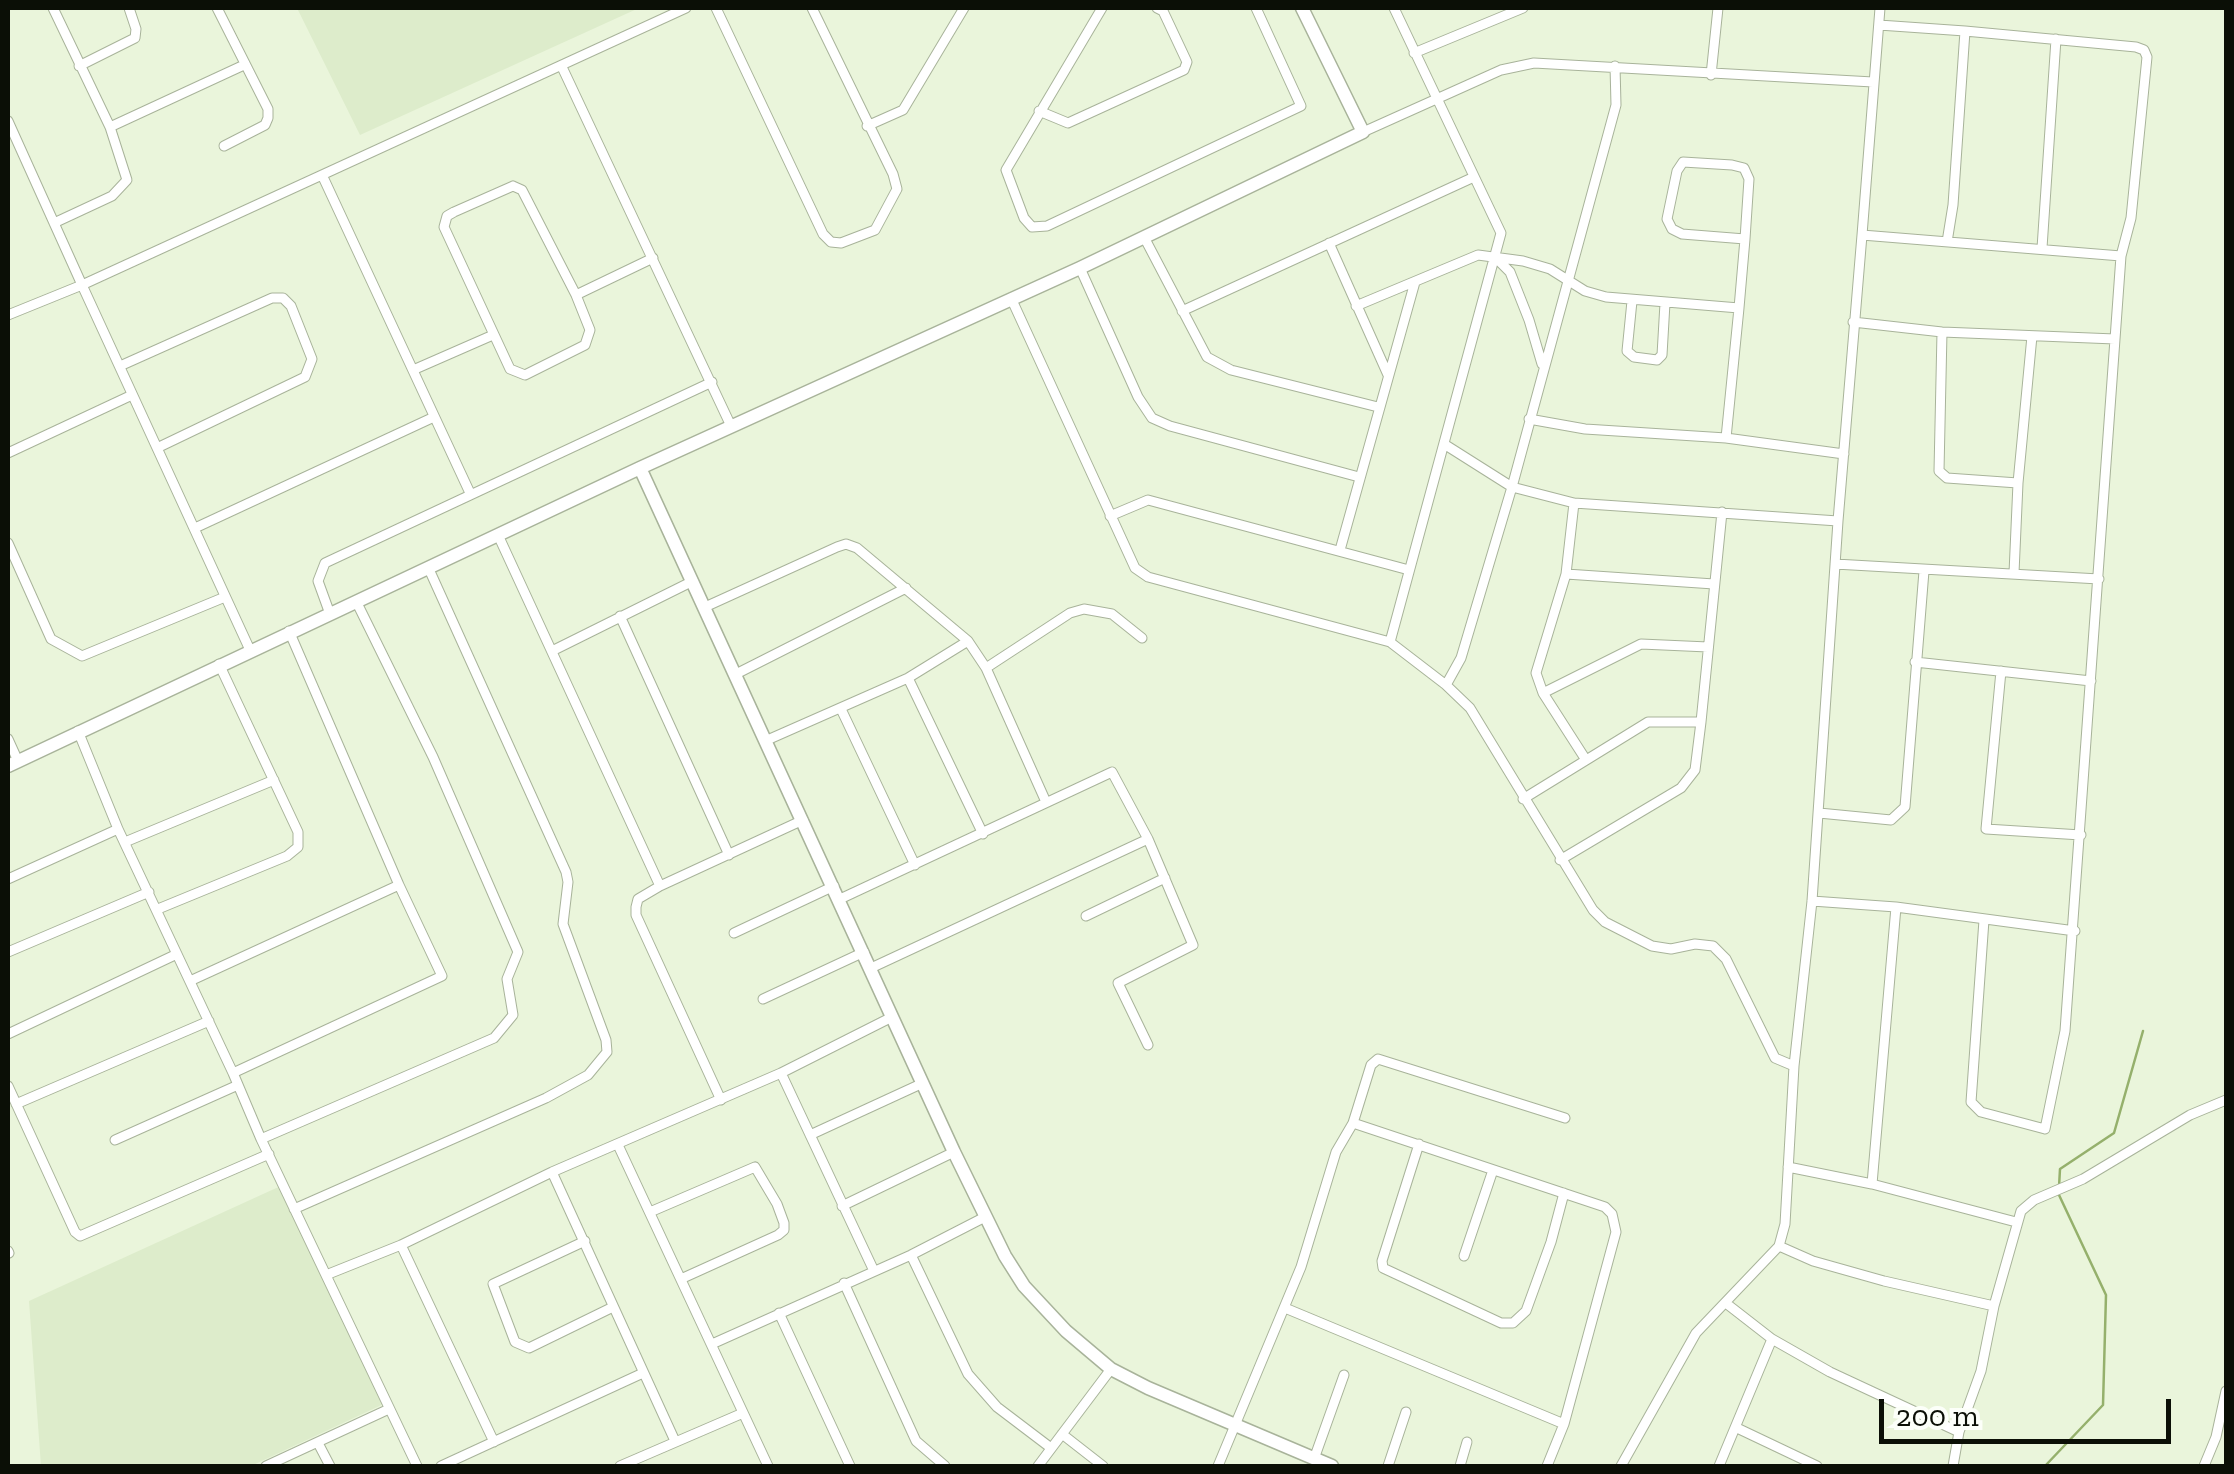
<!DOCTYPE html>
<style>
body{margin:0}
#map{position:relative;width:2234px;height:1474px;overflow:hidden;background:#eaf5db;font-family:"Zilla Slab",serif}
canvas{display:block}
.frame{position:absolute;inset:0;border:10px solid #0b0f06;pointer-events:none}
.scale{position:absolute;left:1879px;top:1399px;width:292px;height:45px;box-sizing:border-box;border:5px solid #0b0f06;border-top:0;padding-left:12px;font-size:30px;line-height:35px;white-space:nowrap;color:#0b0f06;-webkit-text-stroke:8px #fcfff9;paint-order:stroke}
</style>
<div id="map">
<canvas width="2234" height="1474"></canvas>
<div class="frame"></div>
<div class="scale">200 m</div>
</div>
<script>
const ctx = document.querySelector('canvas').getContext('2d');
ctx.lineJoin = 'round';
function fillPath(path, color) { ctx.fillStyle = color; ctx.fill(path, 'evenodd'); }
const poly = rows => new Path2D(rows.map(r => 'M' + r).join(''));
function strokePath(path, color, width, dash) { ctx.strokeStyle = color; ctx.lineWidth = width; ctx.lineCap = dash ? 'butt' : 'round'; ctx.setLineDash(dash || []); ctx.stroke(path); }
fillPath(poly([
 [297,8,639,8,360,135],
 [285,1184,388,1402,251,1466,41,1466,29,1301]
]), '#ddeccb');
strokePath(poly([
 [2059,1187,2060,1169,2114,1133,2143,1031],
 [2045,1466,2103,1405,2106,1295,2059,1195]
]), '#95b06c', 2.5);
const street = poly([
 [53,8,110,127,127,180,112,196,54,223],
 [217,8,268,109,268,118,265,125,224,146],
 [716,8,823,234,831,242,841,243,875,230,897,189,893,174,812,8],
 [1102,8,1006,170,1024,218,1032,227,1047,226,1301,106,1256,8],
 [1880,8,1862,235,2121,256],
 [1879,25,1965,31,1953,205,1947,242],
 [1965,31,2136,47,2144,50,2147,57,2131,218,2121,256,2065,1031,2045,1129,1981,1112,1971,1102,1984,920],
 [1414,53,1523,8],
 [79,66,135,38,136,29,129,8],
 [562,67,731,426],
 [1711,75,1718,8],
 [1039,111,1068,123,1184,70,1187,62,1163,11,1157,8],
 [8,121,82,285,8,315],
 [867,126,903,110,964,8],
 [110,127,244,65],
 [1363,132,1501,70,1534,63,1873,82],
 [323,177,470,493],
 [513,186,522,190,576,295,590,330,585,345,525,375,510,369,444,227,447,216,454,212,513,186],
 [1144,237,1207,357,1231,370,1378,407],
 [1329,243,1388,375],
 [2042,248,2056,39],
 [1496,258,1510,272,1529,320,1542,364],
 [1080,268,1138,397,1152,418,1170,426,1359,477],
 [576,295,653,258],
 [1011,298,1135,568,1148,577,1390,642,1446,685,1470,708,1593,910,1605,922,1652,946,1671,949,1695,944,1713,946,1726,959,1775,1058,1794,1066],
 [1632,301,1627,351,1634,357,1657,360,1662,355,1665,303],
 [1356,306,1478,255,1523,261,1550,269,1585,291,1606,297,1739,308],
 [1182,311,1474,177],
 [1853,322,1942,332,2115,339],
 [1942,332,1939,471,1947,478,2018,483],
 [120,366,272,298,283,298,291,306,312,359,305,377,157,448],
 [413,370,493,335],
 [1529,419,1585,429,1726,438,1739,308,1745,239,1749,179,1744,168,1732,165,1683,162,1677,171,1667,219,1672,229,1682,234,1745,239],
 [1726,438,1844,454],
 [1444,444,1512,487,1574,503,1838,521],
 [8,453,132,395],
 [1574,503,1566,574,1536,673,1543,693,1586,760],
 [1110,516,1148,500,1409,570],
 [195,528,434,417],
 [498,535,660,886],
 [8,543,51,639,82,656,225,597],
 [1340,550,1415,282],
 [1835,564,2099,579],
 [2014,573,2018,483,2032,336],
 [1566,574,1714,584],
 [705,607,837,547,846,544,857,548,968,641,986,668,1046,802],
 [330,614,318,581,325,563,712,382],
 [620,616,729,855],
 [1390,642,1501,233,1394,8],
 [250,650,82,285,686,8],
 [554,650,693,581],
 [1915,662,2091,681],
 [986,668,1070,613,1084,609,1112,614,1142,638],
 [2001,671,1986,829,2081,835],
 [736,674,906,588],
 [908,678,983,834],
 [1446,685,1461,658,1512,487,1616,105,1615,66],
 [1543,693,1641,644,1708,647],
 [841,709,915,865],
 [1701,722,1722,512],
 [78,731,118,829,233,1073,261,1139,417,1466],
 [8,739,18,761],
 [765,741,908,678,968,641],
 [1523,799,1648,722,1701,722,1695,770,1681,788,1560,860],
 [1819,813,1891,820,1905,807,1924,571],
 [1148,839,1193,945,1118,983,1148,1045],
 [125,842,274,780],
 [8,879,118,829],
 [840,899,1112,772,1148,839,871,968],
 [1812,901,1896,907,2075,931],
 [158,909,287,856,298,847,298,832,219,664],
 [1086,916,1165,878],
 [734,933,834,886],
 [8,952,149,892],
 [190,981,399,885],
 [763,999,864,952],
 [8,1034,177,954],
 [233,1073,442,976,399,885,289,631],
 [781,1073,874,1271],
 [8,1086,75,1232,80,1236,269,1154],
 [721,1100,636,915,636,907,638,899,660,886,803,820],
 [16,1104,209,1021],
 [1353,1123,1371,1065,1378,1059,1565,1118],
 [810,1135,923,1083],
 [261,1139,494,1038,513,1015,507,979,518,952,433,757,356,601],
 [115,1140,238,1085],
 [1419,1144,1382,1261,1383,1268,1501,1323,1513,1323,1526,1311,1551,1242,1564,1193],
 [618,1145,768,1466],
 [1788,1167,1872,1184,2016,1222],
 [552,1172,675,1441],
 [1872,1184,1896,907],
 [842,1206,954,1152],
 [294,1209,546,1098,588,1075,607,1052,606,1040,563,924,568,882,566,872,428,567],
 [650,1212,755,1167,777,1204,784,1223,784,1230,778,1235,683,1278],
 [585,1241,493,1284,515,1342,529,1348,613,1307],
 [401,1245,494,1442],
 [1779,1246,1813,1261,1884,1281,1994,1306,2021,1211,2034,1200,2083,1179,2190,1115,2226,1100],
 [8,1251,9,1253],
 [911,1255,968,1374,997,1407,1051,1448],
 [1464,1256,1493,1170],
 [326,1275,401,1245,552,1172,781,1073,892,1017],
 [844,1283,916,1441,945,1466],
 [1285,1308,1564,1424],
 [779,1313,850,1466],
 [1772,1339,1830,1372,1959,1432,1981,1371,1994,1306],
 [712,1344,911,1255,985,1217],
 [1737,1428,1817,1466],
 [1062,1434,1103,1466],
 [318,1443,330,1466],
 [1314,1459,1344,1375],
 [266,1466,389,1409],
 [441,1466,643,1373],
 [620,1466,743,1413],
 [1038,1466,1111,1369],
 [1218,1466,1301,1267,1336,1152,1353,1123,1605,1207,1612,1214,1616,1232,1564,1424,1547,1466],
 [1388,1466,1406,1412],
 [1460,1466,1467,1442],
 [1621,1466,1696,1333,1779,1246,1785,1224,1794,1066,1812,901,1838,521,1862,235],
 [1719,1466,1772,1339,1727,1304],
 [1953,1466,1959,1432],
 [2204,1466,2216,1437,2226,1391]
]);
const secondary = poly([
 [640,468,954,1152,1005,1256,1024,1286,1066,1331,1111,1369,1148,1388,1332,1466],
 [8,766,640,468,1080,268,1363,132,1302,8]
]);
strokePath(street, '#a8b39a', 11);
strokePath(secondary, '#a8b39a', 15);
strokePath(street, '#fff', 9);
strokePath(secondary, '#fff', 12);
</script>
